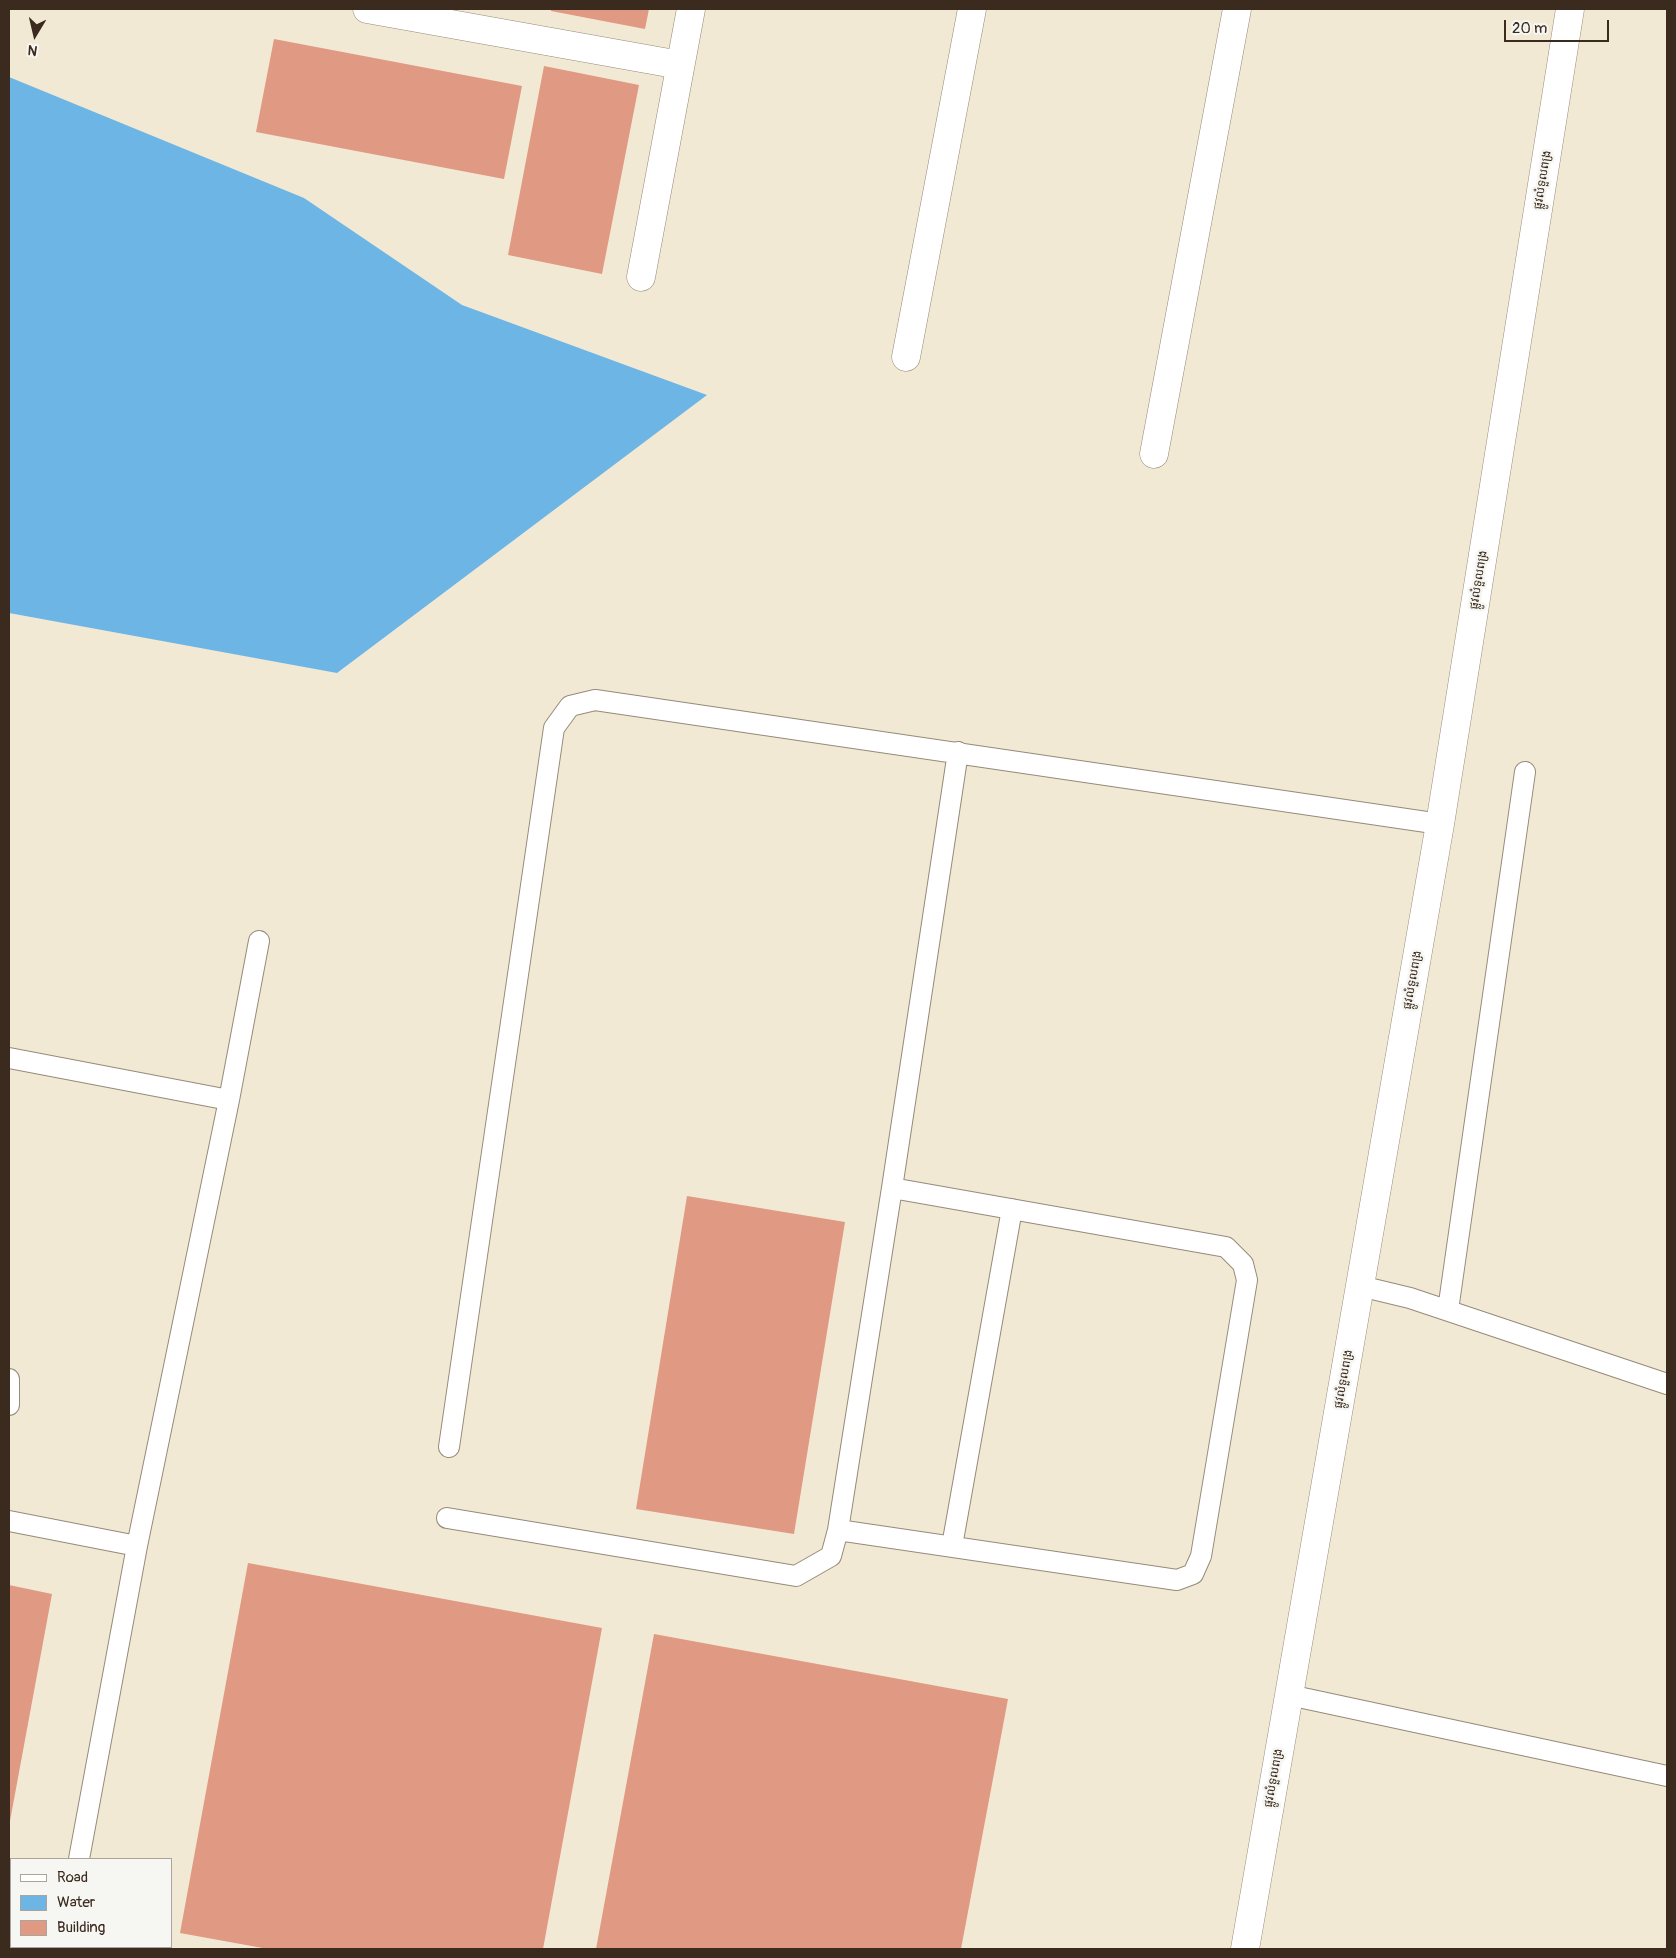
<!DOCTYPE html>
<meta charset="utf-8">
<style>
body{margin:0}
#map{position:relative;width:1676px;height:1958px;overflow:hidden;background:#f2e9d5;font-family:Pangolin,sans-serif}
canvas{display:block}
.frame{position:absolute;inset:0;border:10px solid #3b2a1e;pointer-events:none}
.legend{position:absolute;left:10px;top:1858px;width:162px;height:90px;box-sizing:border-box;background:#f6f6f2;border:1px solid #aba49d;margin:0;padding:6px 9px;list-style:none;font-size:15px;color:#3b2a1e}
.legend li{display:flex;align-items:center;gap:10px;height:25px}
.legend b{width:25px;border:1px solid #aba49d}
.north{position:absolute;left:10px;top:10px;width:50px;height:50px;-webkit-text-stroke:4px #f6f6f2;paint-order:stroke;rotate:189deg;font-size:14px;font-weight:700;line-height:20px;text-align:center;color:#3b2a1e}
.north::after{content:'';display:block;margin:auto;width:18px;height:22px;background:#3b2a1e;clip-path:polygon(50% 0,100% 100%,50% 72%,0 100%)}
.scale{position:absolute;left:1504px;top:20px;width:105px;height:22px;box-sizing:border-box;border:2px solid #3b2a1e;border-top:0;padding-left:6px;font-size:15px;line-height:18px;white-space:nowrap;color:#3b2a1e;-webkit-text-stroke:4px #f6f6f2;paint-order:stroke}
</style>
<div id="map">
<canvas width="1676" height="1958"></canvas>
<div class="frame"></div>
<ul class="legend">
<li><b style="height:6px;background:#fff"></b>Road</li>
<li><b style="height:14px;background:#6db5e5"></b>Water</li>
<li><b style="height:14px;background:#e09982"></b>Building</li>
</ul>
<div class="north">N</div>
<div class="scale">20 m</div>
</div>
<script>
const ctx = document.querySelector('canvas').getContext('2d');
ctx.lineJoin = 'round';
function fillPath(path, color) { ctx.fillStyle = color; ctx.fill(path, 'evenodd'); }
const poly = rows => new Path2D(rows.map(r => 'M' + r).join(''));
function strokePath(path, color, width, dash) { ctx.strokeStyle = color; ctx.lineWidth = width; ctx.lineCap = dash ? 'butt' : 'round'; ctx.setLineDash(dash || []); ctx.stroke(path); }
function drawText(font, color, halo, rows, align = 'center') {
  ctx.font = font + ' Pangolin,"Noto Sans Khmer",sans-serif'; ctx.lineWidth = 5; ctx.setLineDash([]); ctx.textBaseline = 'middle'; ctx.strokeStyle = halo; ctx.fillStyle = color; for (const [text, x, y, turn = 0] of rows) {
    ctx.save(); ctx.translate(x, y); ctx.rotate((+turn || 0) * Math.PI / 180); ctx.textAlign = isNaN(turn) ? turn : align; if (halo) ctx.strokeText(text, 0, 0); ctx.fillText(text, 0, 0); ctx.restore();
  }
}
fillPath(poly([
 [9,77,304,198,462,305,707,395,337,673,9,613]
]), '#6db5e5');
fillPath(poly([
 [551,9,649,9,645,29,551,11],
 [274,39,522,86,504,179,256,132],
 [544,66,639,85,602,274,508,255],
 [687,1196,845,1222,794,1534,636,1509],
 [248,1563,602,1628,543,1949,268,1949,180,1933],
 [9,1585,52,1594,10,1821,9,1821],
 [654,1634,1008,1699,961,1949,596,1949]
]), '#e09982');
const lane = poly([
 [9,1058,229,1100],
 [1360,1286,1410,1298,1667,1384],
 [1448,1310,1525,772],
 [9,1379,9,1405],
 [449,1447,554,728,570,706,595,700,1440,824],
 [447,1518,796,1576,831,1556,838,1530,892,1188,958,752],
 [9,1521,137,1546],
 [838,1530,1177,1580,1193,1574,1201,1556,1247,1280,1243,1264,1226,1247,892,1188],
 [952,1546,1012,1209],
 [1289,1695,1667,1776],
 [79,1859,137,1546,229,1100,259,941],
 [63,1949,63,1947]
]);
const street = poly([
 [367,9,680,65],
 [641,277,691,9],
 [906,357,972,9],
 [1154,454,1237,9],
 [1245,1949,1440,824,1570,9]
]);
strokePath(lane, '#968a7a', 22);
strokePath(street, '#968a7a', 29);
strokePath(lane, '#fff', 20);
strokePath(street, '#fff', 28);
drawText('12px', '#3b2a1e', '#f6f6f2', [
 ["ផ្លូវលំទួលពង្រ",1543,180,-81],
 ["ផ្លូវលំទួលពង្រ",1479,580,-81],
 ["ផ្លូវលំទួលពង្រ",1413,980,-80],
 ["ផ្លូវលំទួលពង្រ",1344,1379,-80],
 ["ផ្លូវលំទួលពង្រ",1274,1778,-80]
]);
</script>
